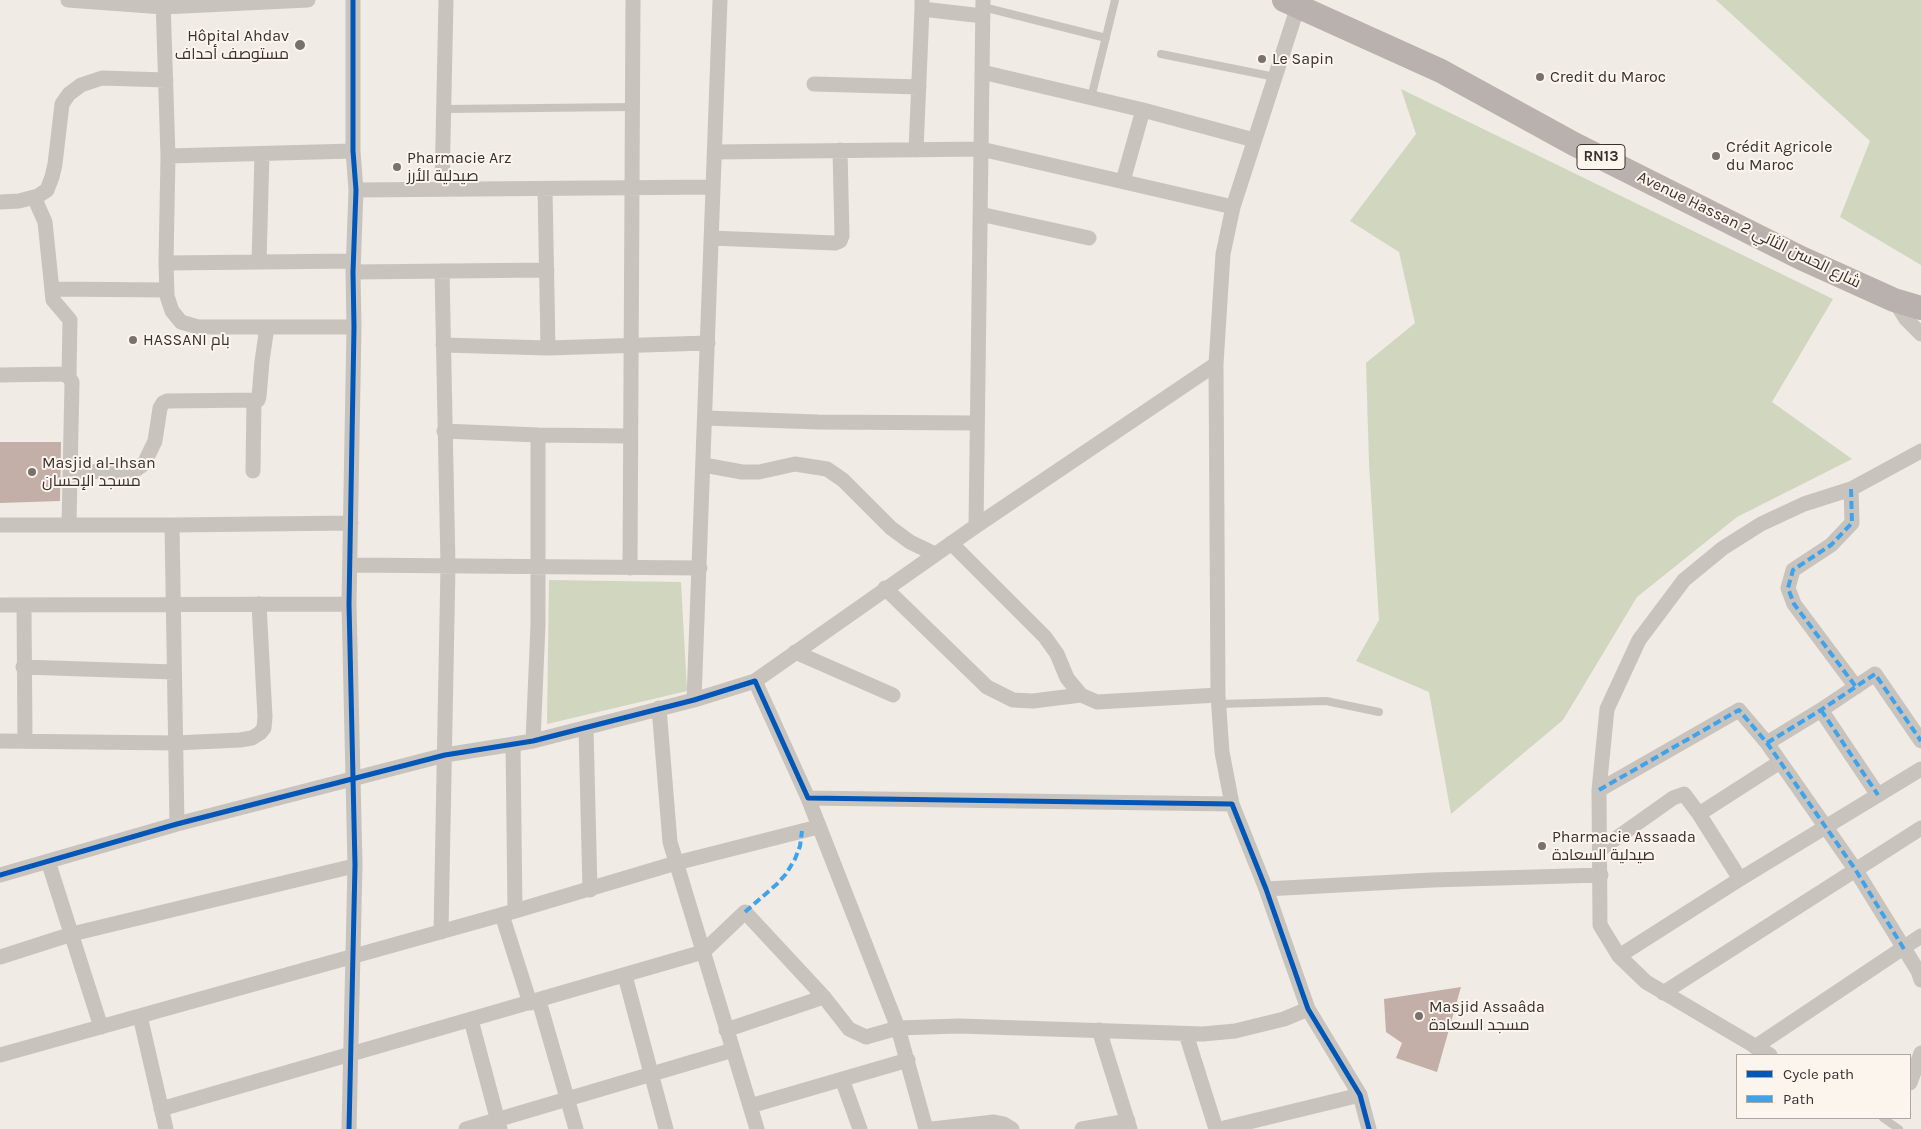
<!DOCTYPE html>
<meta charset="utf-8">
<style>
body{margin:0}
#map{position:relative;width:1921px;height:1129px;overflow:hidden;background:#f0ebe5;font-family:Karla,sans-serif}
canvas{display:block}
.legend{position:absolute;left:1736px;top:1054px;width:175px;height:65px;box-sizing:border-box;background:#fbf5ee;border:1px solid #aea6a0;margin:0;padding:6px 9px;list-style:none;font-size:15px;color:#3b302b}
.legend li{display:flex;align-items:center;gap:10px;height:25px}
.legend b{width:25px;border:1px solid #aea6a0}
</style>
<div id="map">
<canvas width="1921" height="1129"></canvas>
<ul class="legend">
<li><b style="height:6px;background:#0057b8"></b>Cycle path</li>
<li><b style="height:6px;background:#3fa3eb"></b>Path</li>
</ul>
</div>
<script>
const ctx = document.querySelector('canvas').getContext('2d');
ctx.lineJoin = 'round';
function fillPath(path, color) { ctx.fillStyle = color; ctx.fill(path, 'evenodd'); }
const poly = rows => new Path2D(rows.map(r => 'M' + r).join(''));
function strokePath(path, color, width, dash) { ctx.strokeStyle = color; ctx.lineWidth = width; ctx.lineCap = dash ? 'butt' : 'round'; ctx.setLineDash(dash || []); ctx.stroke(path); }
function drawText(font, color, halo, rows, align = 'center') {
  ctx.font = font + ' Karla,Cairo,sans-serif'; ctx.lineWidth = 4; ctx.setLineDash([]); ctx.textBaseline = 'middle'; ctx.strokeStyle = halo; ctx.fillStyle = color; for (const [text, x, y, turn = 0] of rows) {
    ctx.save(); ctx.translate(x, y); ctx.rotate((+turn || 0) * Math.PI / 180); ctx.textAlign = isNaN(turn) ? turn : align; if (halo) ctx.strokeText(text, 0, 0); ctx.fillText(text, 0, 0); ctx.restore();
  }
}
fillPath(poly([
 [1716,0,1921,0,1921,265,1840,217,1870,141],
 [1401,89,1833,299,1772,402,1852,459,1737,517,1637,597,1563,720,1451,814,1429,692,1356,661,1379,620,1369,463,1366,363,1415,323,1399,252,1350,221,1416,134],
 [549,580,681,582,687,691,547,724]
]), '#d1d6bf');
fillPath(poly([
 [0,442,61,442,60,501,0,503],
 [1461,987,1437,1072,1396,1058,1402,1043,1386,1032,1384,999]
]), '#c3afa7');
strokePath(poly([
 [983,7,1106,38],
 [1161,54,1275,77],
 [1091,98,1115,0],
 [445,109,632,107],
 [1219,704,1326,701,1379,712],
 [1883,1118,1899,1129]
]), '#c9c3be', 8);
strokePath(poly([
 [68,0,163,7,308,0],
 [163,0,168,156,166,263,167,296,172,311,181,322,198,327,354,327],
 [922,0,922,9,983,16],
 [982,72,1143,110,1254,140],
 [814,84,919,87],
 [916,150,922,9],
 [715,152,981,149,1233,207],
 [168,156,353,151],
 [1123,181,1143,110],
 [442,188,446,0],
 [545,189,548,348],
 [356,190,713,187],
 [34,197,45,222,53,300,70,320,69,377],
 [0,202,19,201,38,196,47,190,52,177,55,164,62,104,69,94,81,85,102,78,166,80],
 [980,214,1089,238],
 [711,238,835,243,840,241,842,236,840,150],
 [259,262,262,154],
 [166,263,353,261],
 [353,272,547,270],
 [52,289,167,290],
 [1894,300,1906,319,1921,334],
 [443,345,548,348,708,343],
 [0,375,63,374,69,377,72,382,69,525],
 [705,418,818,422,977,423],
 [444,431,538,435,630,436],
 [704,465,742,472,759,472,795,464,827,469,843,480,891,528,910,542,935,554],
 [253,471,254,401],
 [70,472,127,471,137,469,144,464,155,441,160,408,163,403,167,401,258,400,259,397,262,361,267,327],
 [1851,489,1852,523,1831,545,1793,570,1788,588,1794,604,1856,687],
 [0,525,172,525,351,523],
 [172,525,177,824],
 [976,526,983,0],
 [951,543,1045,637,1057,654,1067,678,1081,695,1097,702,1218,695],
 [351,565,700,568],
 [630,568,633,0],
 [885,588,987,687,1013,700,1033,701,1081,695],
 [0,605,349,604],
 [24,606,25,740],
 [795,652,893,695],
 [23,667,174,672],
 [755,681,976,526,1216,364],
 [694,700,720,0],
 [659,708,670,842,757,1129],
 [1821,710,1878,795],
 [586,728,590,890],
 [0,741,175,743,240,740,252,738,260,733,264,728,265,717,259,604],
 [533,741,538,625,538,435],
 [1767,743,1821,710,1875,674,1921,741],
 [513,744,515,911],
 [1599,790,1739,710,1767,743,1855,869,1918,971,1921,980],
 [808,798,898,1028,926,1129],
 [1232,804,1222,752,1218,695,1216,364,1223,254,1233,207,1300,0],
 [1699,814,1780,762],
 [1601,849,1673,798,1684,794,1699,814,1740,879],
 [48,861,101,1027],
 [0,875,177,824,352,779,445,755,533,741,694,700,755,681,808,798,1232,804,1266,889,1308,1009,1360,1095,1369,1129],
 [1266,889,1432,880,1601,875],
 [502,915,530,1003],
 [441,932,448,566,442,271],
 [1619,956,1740,879,1921,769],
 [0,957,72,934,354,866],
 [625,976,666,1129],
 [1663,993,1921,828],
 [539,1001,576,1129],
 [140,1016,166,1129],
 [471,1020,500,1129],
 [726,1030,824,997,849,1029,866,1037,898,1028,959,1026,1203,1034,1235,1031,1284,1019,1308,1009],
 [1099,1030,1130,1129],
 [1186,1034,1216,1129],
 [1755,1047,1921,936],
 [0,1055,515,911,676,863,818,827],
 [1770,1055,1646,982,1619,956,1600,925,1599,790,1607,709,1639,640,1684,580,1723,548,1761,524,1804,504,1851,489,1921,451],
 [842,1079,860,1129],
 [1910,1083,1921,1053],
 [750,1106,908,1060],
 [161,1109,703,952,745,912,824,997],
 [349,1129,355,865,349,604,354,327,353,272,356,190,353,151,353,0],
 [466,1129,733,1050],
 [932,1129,994,1122,1004,1124,1012,1129],
 [1082,1129,1128,1121],
 [1220,1129,1360,1095]
]), '#c9c3be', 15);
strokePath(poly([
 [1284,0,1441,71,1574,144,1801,258,1894,300,1921,308]
]), '#b8b1ad', 24);
strokePath(poly([
 [1851,489,1852,523,1831,545,1793,570,1788,588,1794,604,1856,687],
 [1821,710,1878,795],
 [1767,743,1821,710,1875,674,1921,741],
 [1599,790,1739,710,1767,743,1855,869,1904,949],
 [745,912,777,884,786,874,795,859,800,846,802,831]
]), '#3fa3eb', 4, [8, 4]);
strokePath(poly([
 [0,875,177,824,352,779,445,755,533,741,694,700,755,681,808,798,1232,804,1266,889,1308,1009,1360,1095,1369,1129],
 [349,1129,355,865,349,604,354,327,353,272,356,190,353,151,353,0]
]), '#0057b8', 5);
for (const [x, y, r, color] of [
 [300,45,6,"#7a716c"],
 [1262,59,5,"#7a716c"],
 [1540,77,5,"#7a716c"],
 [1716,156,5,"#7a716c"],
 [397,167,5,"#7a716c"],
 [133,340,5,"#7a716c"],
 [32,472,5,"#7a716c"],
 [1542,846,5,"#7a716c"],
 [1419,1016,5,"#7a716c"]
]) { const dot = new Path2D(); dot.arc(x, y, r, 0, 2 * Math.PI); ctx.fillStyle = color; ctx.fill(dot); strokePath(dot, '#fbf5ee', 2); }
for (const [x, y, w] of [
 [1601,157,48]
]) { const box = new Path2D(); box.roundRect(x - w / 2, y - 12.5, w, 25, 4); ctx.fillStyle = '#fbf5ee'; ctx.fill(box); strokePath(box, '#3b302b', 1); }
drawText('bold 15px', '#3b302b', null, [
 ["RN13",1601,157]
]);
drawText('16px', '#3b302b', '#fbf5ee', [
 ["Hôpital Ahdav",289,36,"right"],
 ["مستوصف أحداف",289,54,"right"],
 ["Le Sapin",1272,59],
 ["Credit du Maroc",1550,77],
 ["Crédit Agricole",1726,147],
 ["du Maroc",1726,165],
 ["Pharmacie Arz",407,158],
 ["صيدلية الأرز",407,176],
 ["HASSANI بام",143,340],
 ["Masjid al-Ihsan",42,463],
 ["مسجد الإحسان",42,481],
 ["Pharmacie Assaada",1552,837],
 ["صيدلية السعادة",1552,855],
 ["Masjid Assaâda",1429,1007],
 ["مسجد السعادة",1429,1025]
], 'left');
drawText('16px', '#3b302b', '#fbf5ee', [
 ["Avenue Hassan 2 شارع الحسن الثاني",1749,230,26]
]);
</script>
